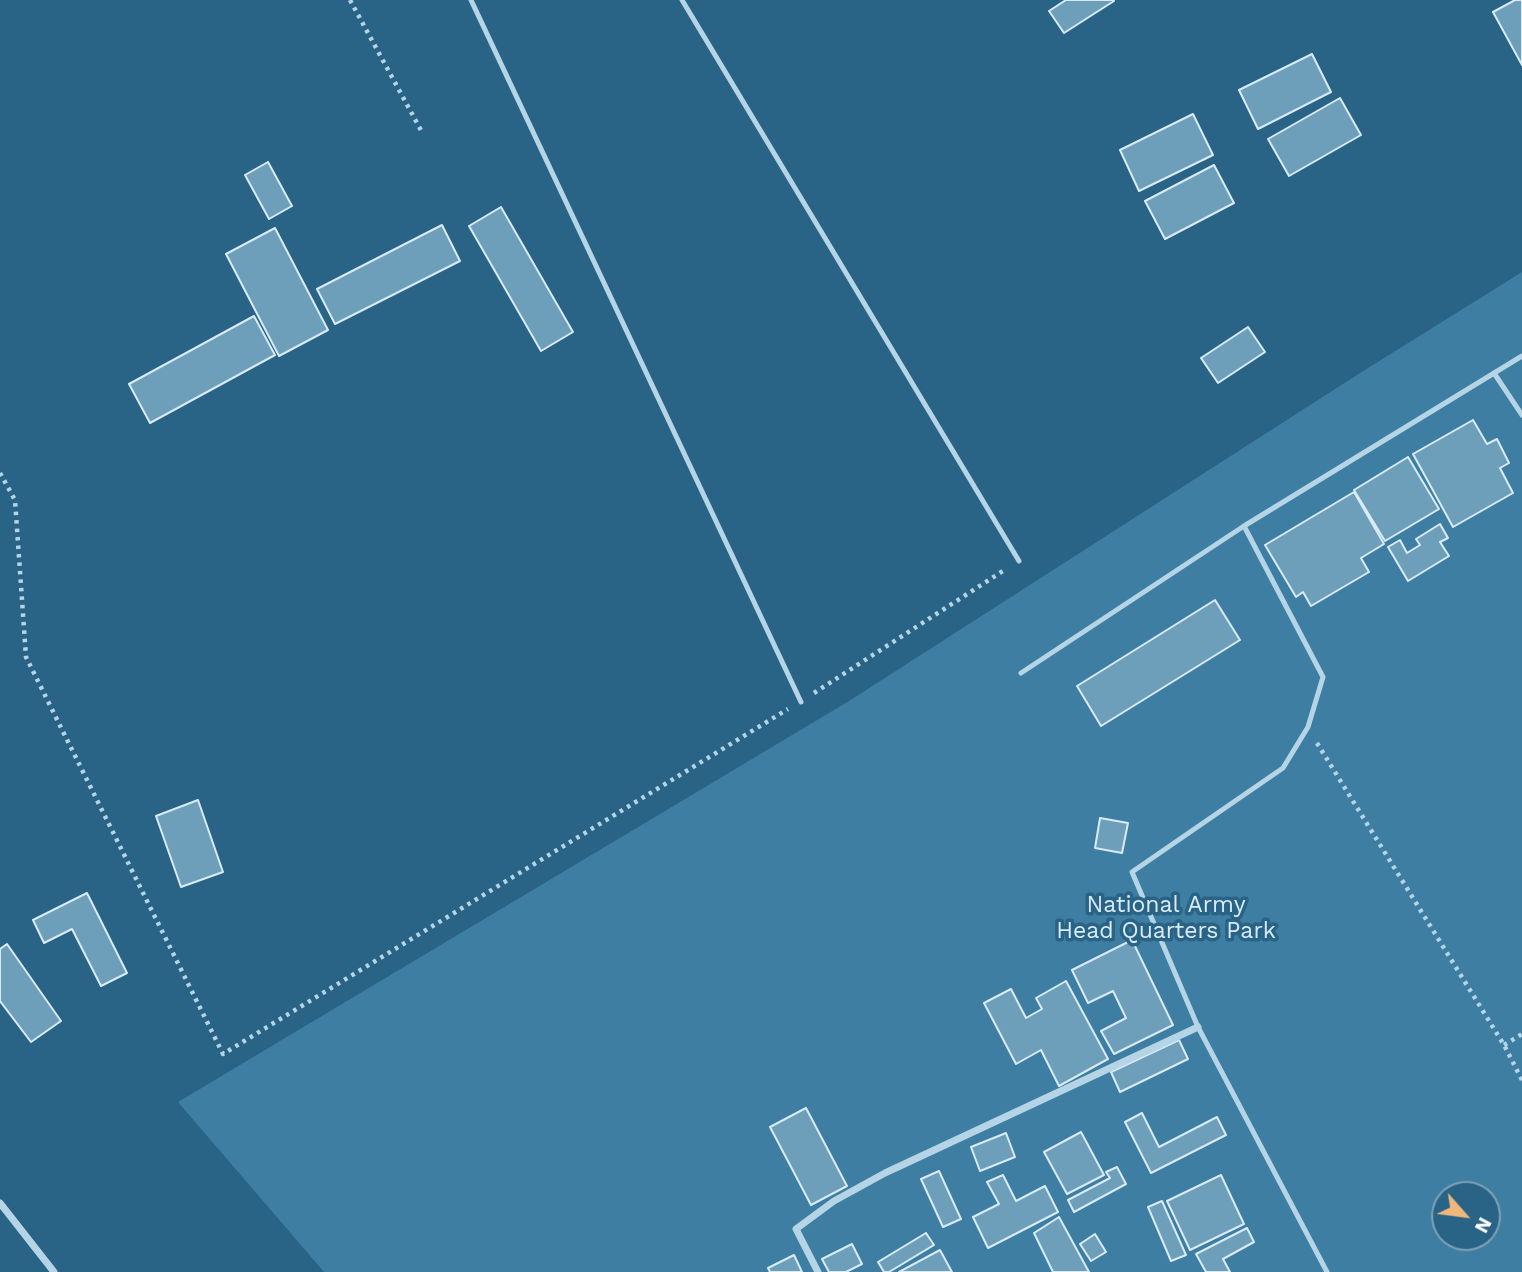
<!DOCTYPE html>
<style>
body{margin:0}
#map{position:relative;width:1522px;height:1272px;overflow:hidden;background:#296386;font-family:"Work Sans",sans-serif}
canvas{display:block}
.north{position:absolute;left:1431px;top:1181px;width:70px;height:70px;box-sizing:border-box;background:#296386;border:2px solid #7fa1b6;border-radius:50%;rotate:118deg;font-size:19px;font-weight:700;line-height:28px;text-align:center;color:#fff}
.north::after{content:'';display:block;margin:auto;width:24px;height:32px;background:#eeb77c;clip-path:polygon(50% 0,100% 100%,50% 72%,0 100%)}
</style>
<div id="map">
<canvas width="1522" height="1272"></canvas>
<div class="north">N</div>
</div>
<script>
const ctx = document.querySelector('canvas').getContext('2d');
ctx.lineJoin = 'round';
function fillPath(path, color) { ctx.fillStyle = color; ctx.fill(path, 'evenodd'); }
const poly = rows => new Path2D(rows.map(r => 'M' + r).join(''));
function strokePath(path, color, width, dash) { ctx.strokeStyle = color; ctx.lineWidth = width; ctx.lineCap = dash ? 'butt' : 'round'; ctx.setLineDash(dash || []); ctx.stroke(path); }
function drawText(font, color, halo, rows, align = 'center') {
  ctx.font = font + ' "Work Sans",sans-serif'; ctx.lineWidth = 7; ctx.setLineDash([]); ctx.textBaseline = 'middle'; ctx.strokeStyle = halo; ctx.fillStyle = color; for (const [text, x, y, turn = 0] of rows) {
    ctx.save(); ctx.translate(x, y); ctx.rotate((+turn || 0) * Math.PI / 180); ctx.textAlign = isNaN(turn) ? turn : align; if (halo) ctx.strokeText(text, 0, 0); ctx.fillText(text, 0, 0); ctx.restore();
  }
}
fillPath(poly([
 [1522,272,1522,1272,324,1272,178,1102,849,701,1360,373],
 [1445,1195,1487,1195,1487,1237,1445,1237]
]), '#3e7ea2');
const building = poly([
 [1066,0,1113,0,1114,1,1064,33,1049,11,1066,0],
 [1515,0,1522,0,1522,65,1493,12,1515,0],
 [1312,54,1331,92,1258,129,1239,90,1312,54],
 [1340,98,1361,135,1289,176,1268,139,1340,98],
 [1193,114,1213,155,1139,191,1120,150,1193,114],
 [268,162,292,206,269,219,245,175,268,162],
 [1214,165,1234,203,1165,239,1145,201,1214,165],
 [501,207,573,332,541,351,469,226,501,207],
 [442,225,460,261,335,324,317,289,442,225],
 [275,228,328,330,279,356,226,254,275,228],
 [254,316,275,355,150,423,129,384,254,316],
 [1248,327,1265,352,1218,383,1201,358,1248,327],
 [1473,420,1487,444,1497,439,1509,463,1500,468,1513,493,1453,527,1413,454,1473,420],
 [1408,457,1439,509,1385,541,1354,490,1408,457],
 [1354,492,1384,544,1361,558,1369,572,1311,606,1303,592,1296,597,1265,545,1354,492],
 [1440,524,1448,538,1440,542,1449,556,1408,581,1388,547,1400,540,1407,553,1420,545,1416,539,1440,524],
 [1215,600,1240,640,1101,726,1077,686,1215,600],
 [198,800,223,872,181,887,156,816,198,800],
 [1100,818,1128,823,1122,853,1095,848,1100,818],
 [87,893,127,973,101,986,72,929,44,943,33,920,87,893],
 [1132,940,1173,1025,1114,1054,1101,1031,1126,1018,1113,991,1088,1003,1072,970,1132,940],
 [7,944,61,1021,31,1042,0,1001,0,949,7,944],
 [1066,981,1108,1059,1059,1086,1041,1050,1016,1064,984,1003,1011,989,1026,1018,1042,1009,1036,998,1066,981],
 [1179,1040,1188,1059,1120,1092,1111,1072,1179,1040],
 [806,1108,847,1186,811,1205,770,1127,806,1108],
 [1142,1113,1159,1147,1217,1117,1226,1135,1151,1173,1125,1122,1142,1113],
 [1081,1132,1104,1175,1067,1194,1044,1152,1081,1132],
 [1006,1133,1015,1157,980,1171,971,1147,1006,1133],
 [1117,1167,1126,1184,1074,1212,1068,1200,1110,1178,1106,1172,1117,1167],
 [939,1171,961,1219,943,1227,921,1179,939,1171],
 [1003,1175,1016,1201,1045,1186,1058,1212,988,1248,973,1217,999,1204,987,1182,1003,1175],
 [1221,1175,1244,1224,1190,1250,1167,1201,1221,1175],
 [1162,1201,1186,1255,1171,1261,1148,1207,1162,1201],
 [1059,1217,1089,1272,1053,1272,1034,1233,1059,1217],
 [1247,1228,1254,1242,1223,1259,1230,1272,1206,1272,1196,1254,1247,1228],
 [926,1233,934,1245,889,1272,884,1272,878,1262,926,1233],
 [1095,1234,1106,1252,1091,1261,1080,1244,1095,1234],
 [852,1244,862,1264,846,1272,829,1272,822,1259,852,1244],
 [940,1250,952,1272,899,1272,940,1250],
 [794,1255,802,1272,770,1272,768,1268,794,1255]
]);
fillPath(building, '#6d9eba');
strokePath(building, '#d8ebf6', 2);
strokePath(poly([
 [350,0,423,134],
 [0,473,15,500,26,657,223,1054,788,709],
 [814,693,1006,569],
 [1317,743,1504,1045,1522,1080],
 [1504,1045,1522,1034]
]), '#b5d5e7', 4.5, [3.5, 5]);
strokePath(poly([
 [471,0,801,702],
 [682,0,1019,561],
 [1494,373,1522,415],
 [1021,673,1244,526],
 [1327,1272,1198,1027,1132,872,1283,768,1308,727,1323,677,1244,526,1522,356]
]), '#b5d5e7', 5);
strokePath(poly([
 [0,1203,54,1272],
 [818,1272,796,1229,834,1201,885,1173,1198,1027]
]), '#b5d5e7', 7);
drawText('23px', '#d8ebf6', '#296386', [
 ["National Army",1166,905],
 ["Head Quarters Park",1166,931]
]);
</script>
